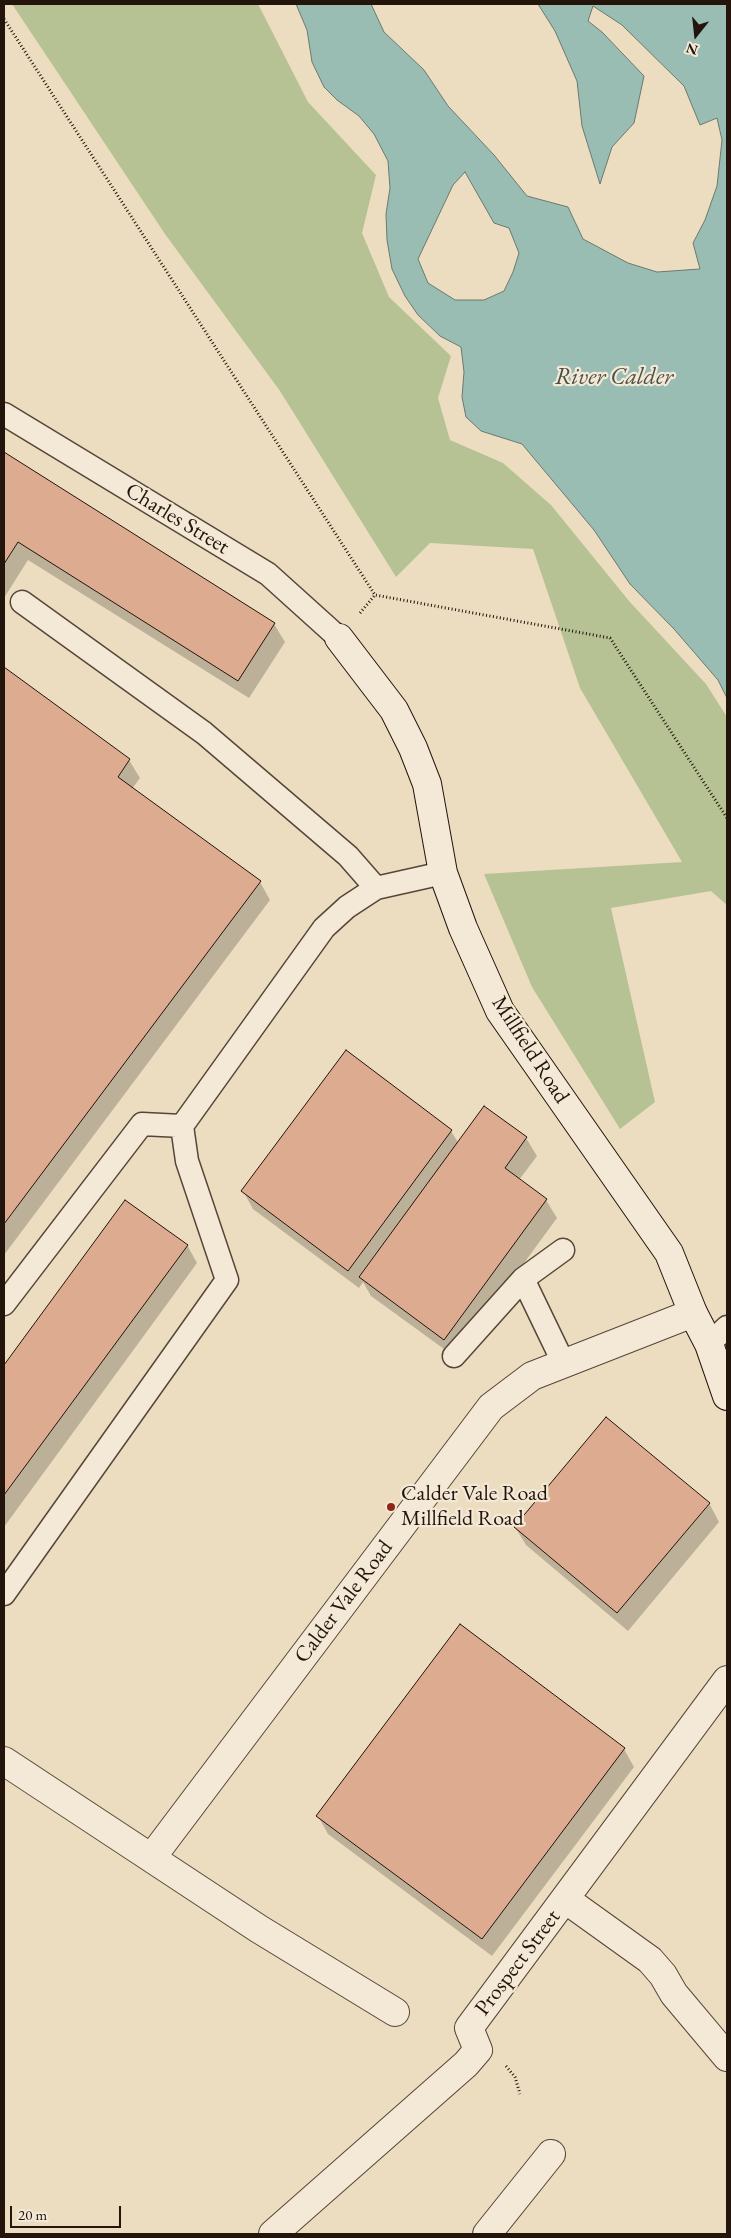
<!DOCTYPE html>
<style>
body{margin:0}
#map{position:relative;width:731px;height:2238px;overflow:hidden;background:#ecddc0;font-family:"EB Garamond",serif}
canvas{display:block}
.frame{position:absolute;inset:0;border:5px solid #23140c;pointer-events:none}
.north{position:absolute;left:671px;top:10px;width:50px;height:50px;-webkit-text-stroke:4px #f3e9d6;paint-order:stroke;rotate:196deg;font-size:14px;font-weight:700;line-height:20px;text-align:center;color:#23140c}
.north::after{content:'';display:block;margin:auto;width:18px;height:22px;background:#23140c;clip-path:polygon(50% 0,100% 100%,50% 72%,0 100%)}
.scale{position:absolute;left:10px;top:2206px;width:111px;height:22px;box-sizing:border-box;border:2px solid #23140c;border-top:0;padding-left:6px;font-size:15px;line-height:18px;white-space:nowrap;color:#23140c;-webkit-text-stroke:4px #f3e9d6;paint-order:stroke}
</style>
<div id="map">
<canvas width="731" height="2238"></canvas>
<div class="frame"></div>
<div class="north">N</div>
<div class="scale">20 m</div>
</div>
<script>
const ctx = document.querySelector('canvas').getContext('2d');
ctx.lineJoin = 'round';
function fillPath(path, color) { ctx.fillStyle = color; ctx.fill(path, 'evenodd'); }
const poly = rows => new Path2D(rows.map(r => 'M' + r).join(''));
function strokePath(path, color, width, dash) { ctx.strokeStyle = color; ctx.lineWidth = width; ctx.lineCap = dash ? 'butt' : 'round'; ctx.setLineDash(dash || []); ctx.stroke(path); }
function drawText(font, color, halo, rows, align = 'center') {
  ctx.font = font + ' "EB Garamond",serif'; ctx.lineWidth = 4.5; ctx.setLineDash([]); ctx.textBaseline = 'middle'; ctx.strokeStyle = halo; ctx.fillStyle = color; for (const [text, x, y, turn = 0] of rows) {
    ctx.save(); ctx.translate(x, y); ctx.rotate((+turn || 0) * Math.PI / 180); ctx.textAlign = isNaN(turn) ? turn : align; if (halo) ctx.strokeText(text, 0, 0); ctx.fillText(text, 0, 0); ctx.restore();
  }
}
fillPath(poly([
 [12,4,258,4,308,102,376,175,362,233,389,297,451,356,438,398,450,440,503,463,551,505,629,601,706,684,727,717,727,905,711,891,611,908,655,1102,620,1129,532,987,484,874,682,862,580,688,533,549,430,543,396,577,280,391,165,234]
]), '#b6c294');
const water = poly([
 [296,4,371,4,384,32,424,70,448,106,494,155,527,196,568,207,583,239,628,263,657,272,700,269,693,243,705,220,717,186,722,140,717,118,700,125,684,86,622,25,593,6,588,21,602,32,644,76,634,123,612,147,600,184,582,126,577,81,555,31,538,4,727,4,727,698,718,680,674,629,630,584,594,530,522,444,481,431,466,417,462,397,464,372,461,347,440,336,418,315,405,296,392,269,387,240,386,214,390,188,388,161,374,134,359,116,337,100,324,87,312,62,307,30,296,4],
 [465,172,494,223,509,228,519,253,513,272,504,291,484,300,455,300,428,283,418,259,453,185,465,172]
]);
fillPath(water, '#99bcb3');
strokePath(water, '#6a7970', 1);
fillPath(poly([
 [4,454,274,624,285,642,249,698,28,560,4,598],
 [4,668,129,760,140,778,132,789,260,882,270,900,4,1255],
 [485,1108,526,1138,537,1156,519,1180,546,1200,557,1218,455,1357,371,1296,363,1282,359,1288,253,1209,243,1191,451,1131,459,1144],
 [126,1201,187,1245,197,1263,4,1527,4,1368],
 [709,1503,719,1522,628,1631,526,1545,515,1527],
 [624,1749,634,1767,492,1956,328,1834,318,1816]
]), '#0003');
const building = poly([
 [4,452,275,623,238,681,18,542,4,564,4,452],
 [4,667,130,759,118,777,261,881,4,1224,4,667],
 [346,1050,452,1130,348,1271,241,1191,346,1050],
 [484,1106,527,1137,505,1168,547,1199,444,1340,359,1277,484,1106],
 [125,1200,188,1245,4,1495,4,1365,125,1200],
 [606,1417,710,1503,617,1613,514,1527,606,1417],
 [460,1624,625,1748,482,1939,316,1816,460,1624]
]);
fillPath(building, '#ddab8f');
strokePath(building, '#23140c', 1);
const lane = poly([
 [4,414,268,574,339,638],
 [22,602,204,733,348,856,376,888],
 [523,1279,563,1250],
 [4,1304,142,1124,182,1126],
 [709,1344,727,1327],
 [454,1356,523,1279,563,1362],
 [4,1594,227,1280,187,1161,182,1126,324,928,347,907,376,888,443,873]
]);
const street = poly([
 [4,1761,259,1929,395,2012],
 [152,1857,491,1407,532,1376,693,1313],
 [565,1899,650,1960,663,1975,674,1994,727,2057],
 [273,2234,466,2064,478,2050,469,2028,727,1680],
 [487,2234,551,2154]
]);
const secondary = poly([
 [339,638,394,710,413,748,427,784,443,873,463,928,500,1011,669,1253,693,1313,709,1344,727,1396]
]);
strokePath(lane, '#554639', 25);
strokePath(street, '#554639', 30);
strokePath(secondary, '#23140c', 30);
strokePath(poly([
 [4,19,375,595,610,638,727,818],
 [360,613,375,595],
 [506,2066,515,2077,520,2094]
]), '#23140c', 3, [1, 2.5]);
strokePath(lane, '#f3e9d6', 22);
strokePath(street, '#f3e9d6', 28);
strokePath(secondary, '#f3e9d6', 28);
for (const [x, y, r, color] of [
 [391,1507,5,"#8f2418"]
]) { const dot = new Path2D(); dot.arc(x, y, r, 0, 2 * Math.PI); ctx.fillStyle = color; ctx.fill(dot); strokePath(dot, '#f3e9d6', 2); }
drawText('22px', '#23140c', '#f3e9d6', [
 ["Charles Street",177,519,31],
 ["Millfield Road",530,1050,57],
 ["Calder Vale Road",344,1602,-53],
 ["Prospect Street",518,1963,-53]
]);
drawText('22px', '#23140c', '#f3e9d6', [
 ["Calder Vale Road",401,1494],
 ["Millfield Road",401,1519]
], 'left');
drawText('italic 24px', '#4c4f46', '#f3e9d6', [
 ["River Calder",614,377]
]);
</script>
